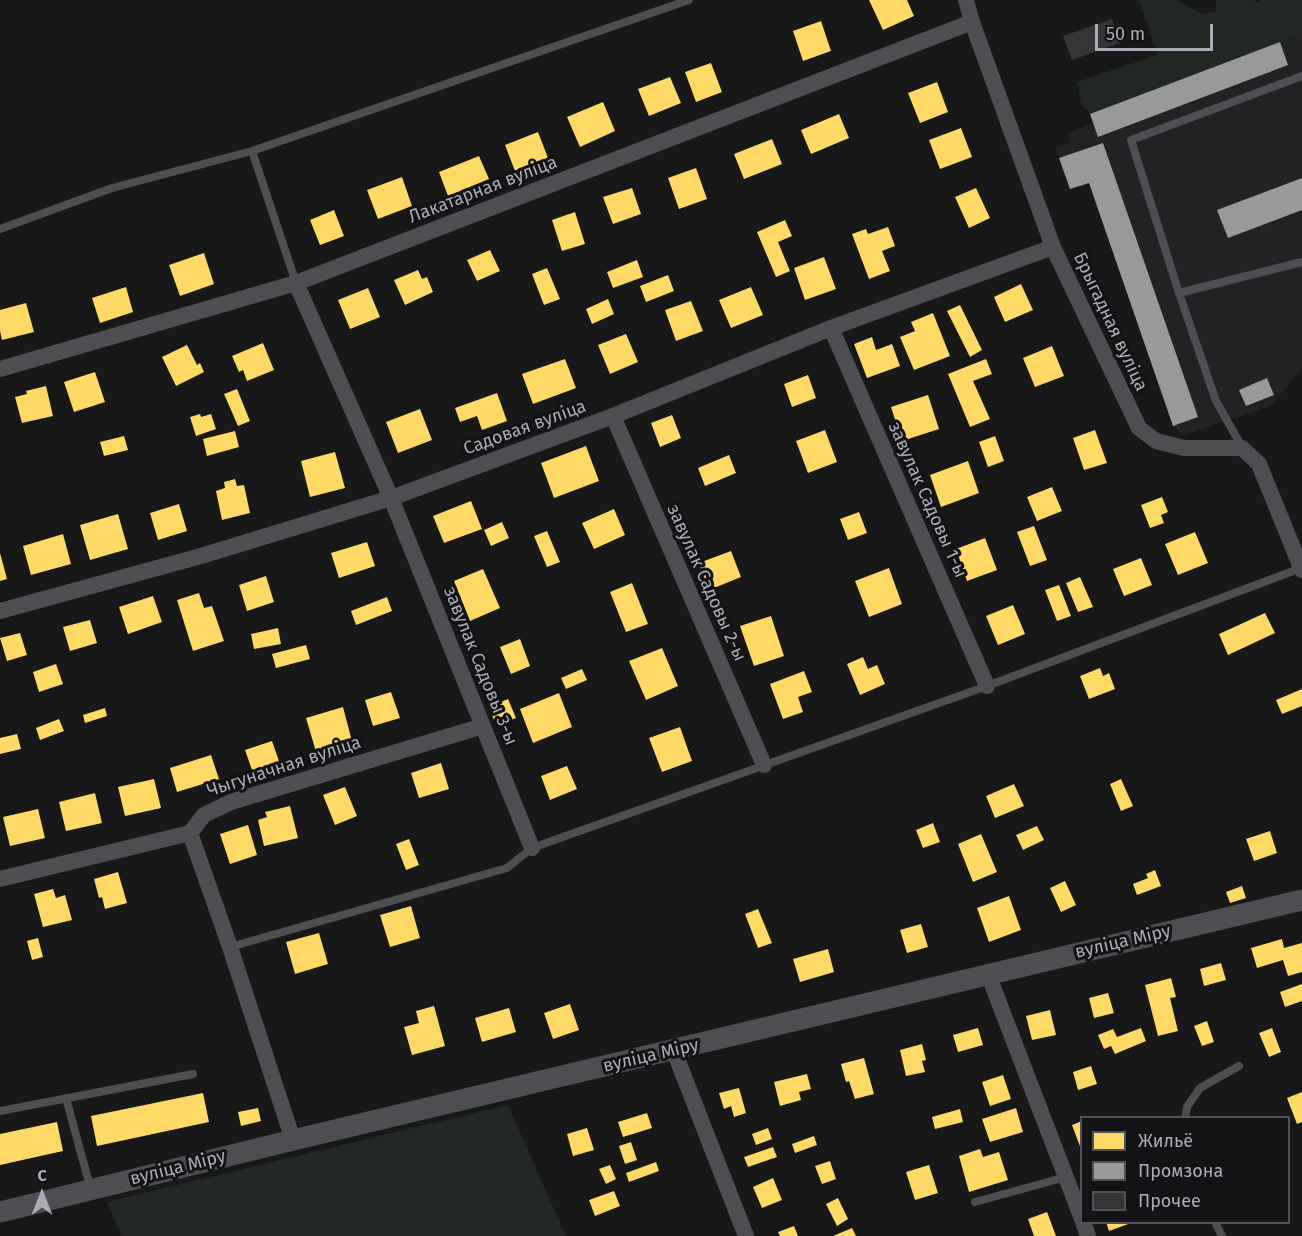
<!DOCTYPE html>
<meta charset="utf-8">
<style>
body{margin:0}
#map{position:relative;width:1302px;height:1236px;overflow:hidden;background:#181818;font-family:"Fira Sans",sans-serif}
canvas{display:block}
.legend{position:absolute;left:1080px;top:1116px;width:210px;height:108px;box-sizing:border-box;background:#131214;border:2px solid #505056;margin:0;padding:8px 10px;list-style:none;font-size:18px;color:#abacb8}
.legend li{display:flex;align-items:center;gap:12px;height:30px}
.legend b{width:30px;border:2px solid #505056}
.north{position:absolute;left:12px;top:1164px;width:60px;height:60px;-webkit-text-stroke:4px #131214;paint-order:stroke;rotate:0deg;font-size:16px;font-weight:700;line-height:24px;text-align:center;color:#abacb8}
.north::after{content:'';display:block;margin:auto;width:21px;height:27px;background:#abacb8;clip-path:polygon(50% 0,100% 100%,50% 72%,0 100%)}
.scale{position:absolute;left:1095px;top:24px;width:118px;height:27px;box-sizing:border-box;border:3px solid #abacb8;border-top:0;padding-left:8px;font-size:18px;line-height:21px;white-space:nowrap;color:#abacb8;-webkit-text-stroke:4px #131214;paint-order:stroke}
</style>
<div id="map">
<canvas width="1302" height="1236"></canvas>
<ul class="legend">
<li><b style="height:16px;background:#ffd966"></b>Жильё</li>
<li><b style="height:16px;background:#999"></b>Промзона</li>
<li><b style="height:16px;background:#343536"></b>Прочее</li>
</ul>
<div class="north">С</div>
<div class="scale">50 m</div>
</div>
<script>
const ctx = document.querySelector('canvas').getContext('2d');
ctx.lineJoin = 'round';
function fillPath(path, color) { ctx.fillStyle = color; ctx.fill(path, 'evenodd'); }
const poly = rows => new Path2D(rows.map(r => 'M' + r).join(''));
function strokePath(path, color, width, dash) { ctx.strokeStyle = color; ctx.lineWidth = width; ctx.lineCap = dash ? 'butt' : 'round'; ctx.setLineDash(dash || []); ctx.stroke(path); }
function drawText(font, color, halo, rows, align = 'center') {
  ctx.font = font + ' "Fira Sans",sans-serif'; ctx.lineWidth = 6; ctx.setLineDash([]); ctx.textBaseline = 'middle'; ctx.strokeStyle = halo; ctx.fillStyle = color; for (const [text, x, y, turn = 0] of rows) {
    ctx.save(); ctx.translate(x, y); ctx.rotate((+turn || 0) * Math.PI / 180); ctx.textAlign = isNaN(turn) ? turn : align; if (halo) ctx.strokeText(text, 0, 0); ctx.fillText(text, 0, 0); ctx.restore();
  }
}
fillPath(poly([
 [1302,34,1302,368,1271,406,1184,435,1173,426,1089,183,1070,189,1056,147,1070,142,1067,134,1092,123,1090,114]
]), '#222224');
fillPath(poly([
 [1139,0,1176,0,1202,14,1216,12,1216,0,1253,0,1259,2,1261,0,1302,0,1302,34,1090,114,1081,104,1077,82,1158,55],
 [508,1105,566,1236,121,1236,107,1202]
]), '#212722');
fillPath(poly([
 [869,0,907,0,914,16,883,30],
 [821,21,831,51,803,61,793,31],
 [711,63,722,92,696,102,685,72],
 [670,77,681,103,649,116,638,89],
 [937,82,948,112,920,123,908,93],
 [603,102,615,131,580,147,567,117],
 [839,114,849,138,811,154,801,130],
 [961,128,972,157,940,169,929,140],
 [538,132,548,158,515,171,505,145],
 [772,139,782,164,744,179,734,154],
 [479,156,489,179,448,196,439,172],
 [696,168,707,199,679,209,668,178],
 [402,177,412,206,378,219,367,190],
 [632,188,641,214,613,224,603,197],
 [976,188,990,218,969,228,955,197],
 [334,210,344,236,320,245,310,220],
 [575,212,585,244,562,251,552,220],
 [785,220,792,236,778,242,790,271,776,277,757,232],
 [888,227,895,246,882,251,890,271,869,279,852,234,866,229,868,234],
 [490,250,500,271,477,281,467,260],
 [204,253,214,284,180,296,169,265],
 [824,257,836,289,805,300,794,268],
 [637,260,643,277,613,288,607,272],
 [547,268,560,299,544,305,532,274],
 [418,270,422,279,427,277,433,292,405,305,394,280],
 [668,275,674,291,646,302,640,286],
 [1021,284,1033,310,1005,322,994,297],
 [126,287,133,312,100,323,92,298],
 [751,287,763,315,731,328,719,300],
 [368,288,380,317,350,329,338,300],
 [608,299,614,314,592,324,586,309],
 [691,301,703,331,676,341,665,310],
 [26,303,34,332,2,340,0,331,0,310],
 [960,305,982,350,970,357,947,311],
 [933,313,950,356,914,370,900,337,915,331,911,322],
 [626,334,638,362,610,374,598,345],
 [872,337,876,350,892,344,900,366,867,378,854,344],
 [263,343,274,370,247,381,243,370,239,372,232,356],
 [187,345,197,365,200,363,204,372,176,386,162,357],
 [1052,346,1064,376,1035,387,1023,358],
 [565,359,576,388,533,404,522,374],
 [986,359,992,374,973,381,990,419,970,427,948,374],
 [95,372,105,402,74,412,64,382],
 [808,375,816,398,792,407,784,384],
 [46,386,53,416,22,423,15,397,27,394,26,391],
 [237,389,250,421,238,426,224,394],
 [497,393,507,421,482,430,477,416,460,422,455,408],
 [928,395,939,429,902,441,891,407],
 [420,409,432,440,398,453,386,422],
 [200,414,201,417,211,414,216,429,196,436,190,417],
 [672,415,681,438,660,447,651,423],
 [825,430,837,462,808,473,796,441],
 [1095,430,1107,463,1084,470,1073,438],
 [235,431,239,447,207,456,203,439],
 [124,436,128,450,104,456,100,442],
 [995,436,1004,461,988,467,979,442],
 [586,446,599,481,554,498,541,463],
 [335,452,345,488,310,497,301,461],
 [729,455,736,473,705,486,698,468],
 [968,461,979,493,941,507,930,475],
 [235,479,237,486,244,485,250,513,222,520,216,491,225,488,224,482],
 [1052,487,1062,511,1037,521,1027,497],
 [1162,497,1168,512,1161,515,1164,523,1150,528,1141,505],
 [471,501,482,529,444,543,433,516],
 [179,504,187,531,158,540,150,513],
 [614,509,625,535,594,549,582,523],
 [859,512,867,533,848,540,840,519],
 [118,514,128,549,90,560,80,525],
 [502,522,509,538,491,546,484,530],
 [1034,526,1047,560,1030,566,1017,532],
 [547,531,560,562,547,567,534,536],
 [1195,532,1208,563,1178,575,1165,544],
 [63,534,71,564,31,575,23,546],
 [985,538,997,570,967,581,956,549],
 [367,542,375,566,339,578,331,553],
 [731,551,741,577,709,590,699,563],
 [0,553,7,579,0,581],
 [1141,558,1152,585,1124,596,1113,569],
 [889,568,902,604,869,617,855,581],
 [483,569,500,608,470,621,454,581],
 [266,576,274,602,247,611,239,585],
 [1080,577,1093,607,1078,612,1066,583],
 [632,583,648,624,626,632,610,592],
 [1059,585,1071,616,1057,621,1045,590],
 [199,593,204,608,212,606,224,641,193,651,177,600],
 [153,596,162,622,128,634,119,607],
 [387,597,392,611,356,625,351,611],
 [1013,605,1025,634,998,645,986,616],
 [1265,613,1275,633,1228,655,1219,634],
 [771,616,784,656,754,666,740,626],
 [90,620,97,643,70,651,63,627],
 [278,628,281,644,254,649,251,634],
 [20,633,27,655,7,661,0,638],
 [520,639,530,666,511,674,500,647],
 [306,645,310,659,276,668,272,654],
 [662,648,678,686,646,700,629,661],
 [863,657,868,669,877,665,885,684,860,695,847,664],
 [56,664,63,684,39,692,33,672],
 [1100,668,1103,676,1109,673,1115,689,1089,699,1080,676],
 [582,669,587,680,566,689,561,678],
 [804,671,812,692,798,697,803,712,783,719,770,684],
 [1302,689,1302,706,1282,714,1276,700],
 [391,692,400,718,373,726,365,700],
 [559,693,572,727,533,743,520,709],
 [508,699,516,718,496,725,489,707],
 [343,707,353,745,317,755,306,718],
 [105,708,107,716,85,723,83,715],
 [59,719,64,731,40,740,36,728],
 [680,727,692,761,662,772,649,738],
 [17,734,21,749,0,754,0,738],
 [272,741,280,764,253,773,245,750],
 [211,755,219,779,177,792,170,768],
 [441,763,449,789,419,798,411,773],
 [567,766,577,789,550,800,541,776],
 [154,779,161,808,125,816,118,787],
 [1121,779,1133,806,1121,811,1110,784],
 [1014,784,1024,806,995,818,986,796],
 [345,787,357,816,335,825,323,795],
 [95,793,102,823,66,831,59,802],
 [290,806,298,838,264,846,258,820,267,817,265,812],
 [38,809,45,838,10,846,3,817],
 [933,823,940,842,923,848,916,830],
 [248,825,257,855,230,864,220,834],
 [1037,826,1044,840,1023,850,1016,835],
 [1270,831,1277,853,1254,861,1246,839],
 [981,834,997,872,973,882,958,844],
 [409,839,419,865,406,870,396,844],
 [1155,870,1161,886,1137,895,1133,884,1148,878,1146,874],
 [118,872,127,903,105,909,102,897,99,898,94,879],
 [1065,881,1076,905,1061,912,1050,888],
 [1242,886,1246,898,1230,903,1226,892],
 [53,889,56,898,65,895,72,920,43,927,34,894],
 [1009,896,1021,930,989,942,977,908],
 [411,906,420,938,390,947,380,915],
 [758,909,772,943,758,948,745,914],
 [921,924,928,947,907,953,900,930],
 [319,933,328,964,295,974,286,942],
 [38,938,43,957,32,960,27,941],
 [1282,939,1284,948,1302,943,1302,972,1288,976,1283,960,1257,968,1251,948],
 [828,949,834,972,800,982,793,959],
 [1221,963,1226,980,1204,986,1200,969],
 [1171,978,1176,997,1170,998,1178,1031,1158,1036,1145,985],
 [1302,984,1302,1001,1285,1007,1280,992],
 [1108,993,1114,1013,1094,1018,1089,998],
 [570,1004,579,1030,553,1039,544,1013],
 [434,1006,445,1046,412,1055,404,1027,419,1023,416,1011],
 [509,1008,516,1032,482,1042,475,1018],
 [1050,1010,1056,1035,1032,1040,1026,1016],
 [1207,1021,1214,1042,1202,1046,1194,1026],
 [978,1028,983,1045,958,1052,953,1035],
 [1141,1028,1146,1041,1115,1054,1111,1046,1104,1049,1098,1035,1113,1029,1117,1037],
 [1272,1028,1281,1052,1269,1057,1259,1033],
 [922,1044,926,1060,922,1061,925,1072,906,1076,900,1050],
 [864,1058,874,1094,855,1099,849,1081,846,1082,841,1064],
 [1091,1066,1097,1084,1078,1090,1073,1072],
 [807,1074,811,1089,799,1092,801,1100,780,1106,774,1082],
 [1003,1075,1011,1099,990,1106,982,1082],
 [739,1088,746,1113,734,1117,731,1106,724,1109,719,1093],
 [1302,1092,1302,1122,1297,1124,1287,1098],
 [203,1093,209,1122,97,1146,91,1116],
 [258,1108,261,1121,241,1126,238,1112],
 [1016,1108,1023,1132,990,1142,982,1119],
 [960,1109,963,1122,935,1129,932,1117],
 [647,1113,652,1128,623,1137,618,1122],
 [1082,1121,1082,1149,1081,1149,1072,1125],
 [57,1122,63,1151,0,1165,0,1134],
 [587,1128,594,1150,573,1156,567,1134],
 [768,1128,772,1139,756,1145,752,1134],
 [814,1136,817,1145,795,1153,792,1144],
 [631,1142,637,1160,625,1164,619,1146],
 [773,1147,777,1157,748,1167,744,1157],
 [980,1149,983,1157,999,1152,1008,1180,969,1192,959,1156],
 [830,1161,836,1179,822,1184,815,1166],
 [656,1162,659,1171,629,1182,626,1173],
 [610,1165,616,1179,606,1184,599,1169],
 [929,1165,938,1193,915,1200,906,1172],
 [773,1178,782,1200,762,1208,753,1187],
 [614,1191,620,1206,595,1216,589,1200],
 [838,1198,848,1219,837,1226,826,1204],
 [1047,1212,1056,1236,1034,1236,1028,1219],
 [1106,1222,1131,1222,1131,1223,1109,1231],
 [794,1226,798,1236,780,1236,778,1232],
 [852,1228,856,1236,833,1236]
]), '#ffd966');
fillPath(poly([
 [1280,42,1288,65,1098,137,1090,114],
 [1103,143,1198,417,1173,426,1089,183,1070,189,1059,158],
 [1302,178,1302,210,1228,238,1217,210],
 [1267,378,1274,395,1246,406,1239,390]
]), '#999');
fillPath(poly([
 [1112,19,1120,43,1072,60,1063,36]
]), '#343536');
strokePath(poly([
 [252,151,296,283],
 [0,229,112,188,252,151,689,0],
 [1179,293,1302,262],
 [1242,447,1216,401,1179,293,1131,140,1302,76],
 [230,947,507,868,532,848,987,686,1301,568],
 [66,1098,91,1190],
 [0,1111,193,1074],
 [1185,1118,1187,1107,1200,1088,1239,1066],
 [975,1202,1066,1177],
 [1215,1222,1222,1236]
]), '#4d4e51', 8);
strokePath(poly([
 [966,0,972,22,1053,247,1139,428,1156,441,1184,448,1242,448,1259,464,1302,570],
 [296,283,391,498,532,848],
 [831,328,987,686],
 [0,369,296,283,972,22],
 [613,416,764,765],
 [0,611,201,556,391,498,613,416,831,328,1053,247],
 [190,833,230,947,293,1140],
 [0,879,190,833,204,815,231,802,483,726],
 [988,974,1082,1219],
 [674,1051,746,1236],
 [1083,1222,1088,1236]
]), '#4d4e51', 16);
strokePath(poly([
 [0,1212,293,1140,1302,900]
]), '#4d4e51', 21);
drawText('18px', '#abacb8', '#131214', [
 ["Лакатарная вуліца",483,190,-21],
 ["Брыгадная вуліца",1110,322,65],
 ["Садовая вуліца",525,428,-20],
 ["завулак Садовы 1-ы",927,500,66],
 ["завулак Садовы 2-ы",706,583,66],
 ["завулак Садовы 3-ы",480,666,68],
 ["Чыгуначная вуліца",284,767,-18],
 ["вуліца Міру",1123,942,-13],
 ["вуліца Міру",651,1056,-13],
 ["вуліца Міру",178,1168,-14]
]);
</script>
